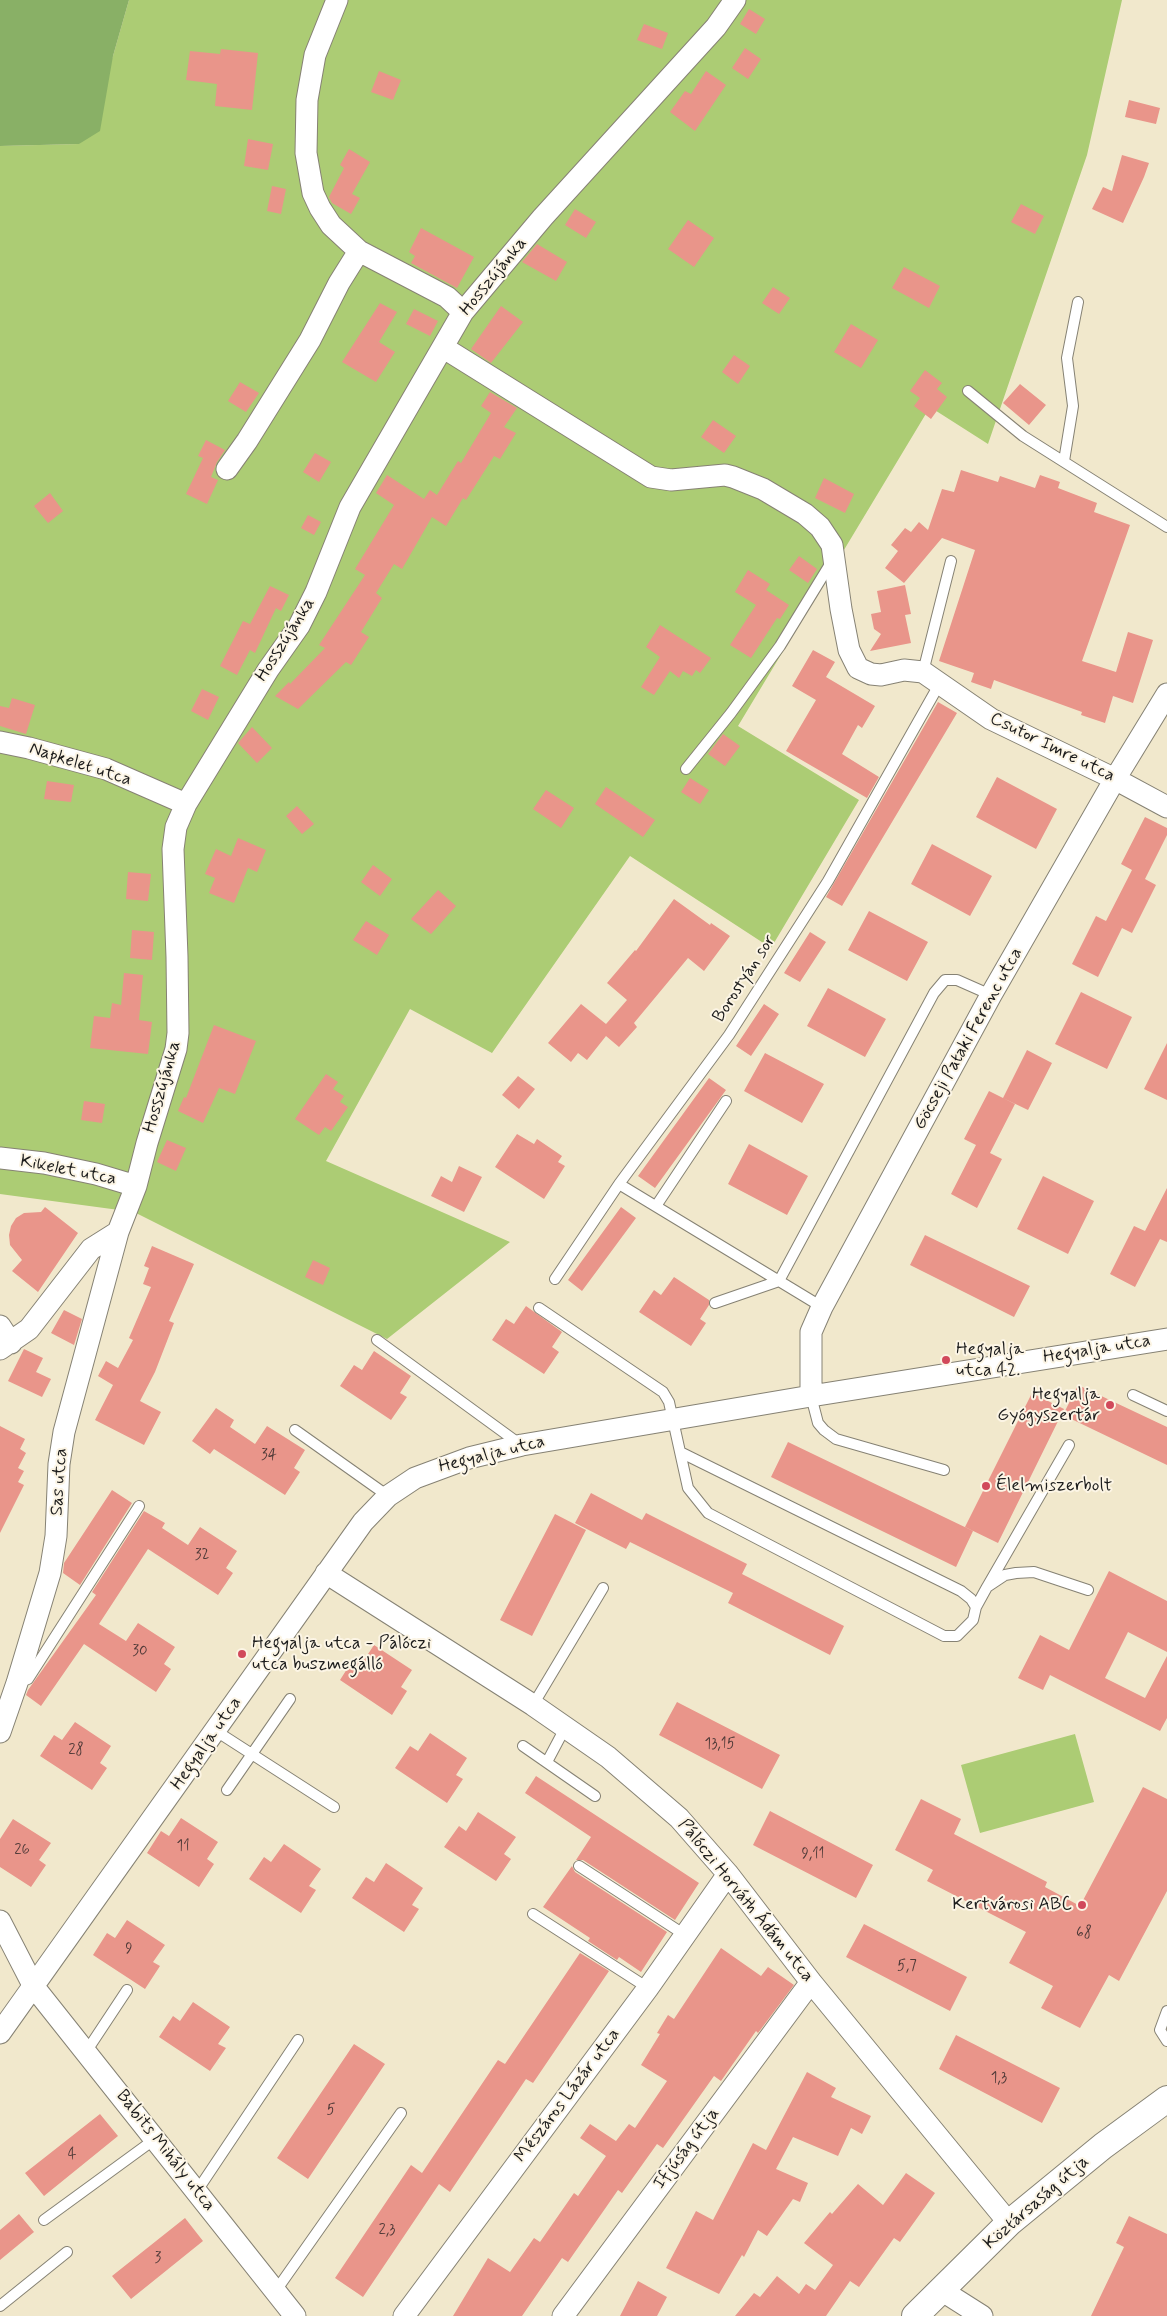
<!DOCTYPE html>
<meta charset="utf-8">
<style>
body{margin:0}
canvas{display:block;background:#f1e8cc}
</style>
<canvas width="1167" height="2316"></canvas>
<script>
const ctx = document.querySelector('canvas').getContext('2d');
ctx.lineJoin = 'round';
function fillPath(path, color) { ctx.fillStyle = color; ctx.fill(path, 'evenodd'); }
const poly = rows => new Path2D(rows.map(r => 'M' + r).join(''));
function strokePath(path, color, width, dash) { ctx.strokeStyle = color; ctx.lineWidth = width; ctx.lineCap = dash ? 'butt' : 'round'; ctx.setLineDash(dash || []); ctx.stroke(path); }
function drawText(font, color, halo, rows, align = 'center') {
  ctx.font = font + ' Mynerve,sans-serif'; ctx.lineWidth = 4; ctx.setLineDash([]); ctx.textBaseline = 'middle'; ctx.strokeStyle = halo; ctx.fillStyle = color; for (const [text, x, y, turn = 0] of rows) {
    ctx.save(); ctx.translate(x, y); ctx.rotate((+turn || 0) * Math.PI / 180); ctx.textAlign = isNaN(turn) ? turn : align; if (halo) ctx.strokeText(text, 0, 0); ctx.fillText(text, 0, 0); ctx.restore();
  }
}
fillPath(poly([
 [129,0,1122,0,1087,155,988,444,930,407,738,726,859,800,771,948,630,856,492,1053,410,1009,326,1161,510,1242,387,1339,134,1212,0,1194,0,146,79,144,113,56],
 [1075,1734,1094,1802,980,1833,961,1765]
]), '#accc74');
fillPath(poly([
 [0,0,129,0,113,56,100,131,79,144,0,146]
]), '#89b066');
fillPath(poly([
 [749,9,765,19,756,34,740,24],
 [644,24,668,33,662,49,637,40],
 [745,48,761,59,748,79,732,68],
 [221,49,258,53,252,110,215,106,217,84,186,80,190,51,220,54],
 [379,71,401,80,393,100,371,92],
 [706,71,726,85,695,131,670,112,685,91,691,94],
 [1129,100,1160,108,1156,124,1125,117],
 [248,139,273,144,268,170,244,166],
 [349,149,370,162,352,194,360,198,351,214,332,203,329,197,344,168,340,165],
 [1122,155,1149,163,1144,177,1123,223,1092,209,1103,187,1112,191],
 [272,186,286,189,281,214,267,211],
 [1021,204,1044,216,1035,234,1011,222],
 [575,209,596,222,586,238,565,225],
 [688,220,714,238,694,267,668,249],
 [421,228,474,257,457,288,411,263,415,256,409,252],
 [537,244,567,262,556,281,522,262],
 [904,267,940,286,929,308,892,288],
 [773,287,790,298,779,314,762,303],
 [380,303,397,312,379,342,395,352,376,382,342,362],
 [501,306,523,322,491,363,471,349],
 [414,309,438,321,430,336,406,324],
 [851,324,878,340,861,368,834,352],
 [734,355,750,366,738,384,722,372],
 [925,370,942,383,937,389,947,397,931,419,914,406,920,398,910,391],
 [240,382,259,393,246,412,228,401],
 [1020,384,1046,405,1029,425,1003,403],
 [490,392,517,408,504,427,516,433,500,459,494,456,466,500,463,498,446,526,432,517,402,569,394,564,376,593,382,598,361,632,369,637,351,665,346,662,298,709,275,696,289,682,290,684,325,648,319,645,365,575,355,569,394,505,376,493,387,475,424,499,430,490,437,495,458,461,461,463,491,413,481,406],
 [713,420,736,436,724,453,701,437],
 [206,440,225,450,217,462,211,477,218,480,207,504,186,494,203,458,198,456],
 [315,453,331,462,319,482,303,472],
 [961,470,998,482,1000,476,1035,488,1040,475,1060,482,1058,488,1097,503,1094,512,1130,525,1082,661,1116,672,1128,632,1153,640,1133,703,1113,696,1105,723,1081,715,1082,712,994,680,991,689,971,682,974,673,939,661,975,550,942,538,904,583,885,568,898,551,891,545,905,528,911,532,919,522,928,530,942,489,954,492],
 [824,478,854,494,845,513,815,498],
 [50,493,63,511,48,523,34,506],
 [308,515,321,522,314,535,301,528],
 [799,556,817,569,808,583,789,570],
 [748,570,770,584,766,590,789,605,780,619,777,618,751,658,730,645,756,605,735,592],
 [905,585,911,614,905,615,911,643,870,651,881,634,874,629,871,614,881,612,877,591],
 [270,586,289,595,281,611,276,608,255,653,250,650,237,675,220,666,243,621,250,624],
 [660,625,711,658,700,673,696,670,692,676,683,671,679,678,670,671,654,695,641,687,660,657,646,647],
 [813,650,835,662,826,677,875,706,862,728,858,725,842,754,879,777,867,798,786,751,816,700,792,686],
 [202,689,219,697,208,720,191,711],
 [12,698,35,705,26,734,0,726,0,706,9,708],
 [938,702,957,713,842,906,826,897],
 [252,727,272,748,257,763,238,743],
 [723,734,740,746,725,766,708,754],
 [997,777,1057,809,1036,849,976,817],
 [690,778,709,790,700,804,681,792],
 [47,781,74,785,71,802,44,799],
 [606,787,655,820,643,837,595,804],
 [546,790,574,808,561,828,533,809],
 [297,806,314,824,302,834,286,816],
 [1145,817,1167,828,1167,835,1145,879,1156,885,1132,933,1122,928,1098,977,1072,964,1096,916,1106,921,1132,870,1121,864],
 [238,838,266,850,257,872,248,868,234,903,209,893,215,878,205,874,216,849,231,856],
 [932,844,992,876,970,916,911,884],
 [373,865,392,879,380,896,361,882],
 [128,872,151,874,148,901,126,899],
 [438,890,456,906,431,934,411,919],
 [674,899,710,925,711,923,730,936,704,971,688,958,634,1023,637,1027,619,1047,606,1036,587,1060,578,1053,571,1062,548,1043,581,1004,606,1024,627,1000,607,983,635,950,636,951],
 [869,911,928,942,907,981,848,950],
 [366,921,389,935,377,955,353,940],
 [132,930,154,932,152,960,130,958],
 [810,932,826,942,800,982,784,973],
 [124,973,143,975,139,1020,152,1022,148,1054,90,1048,94,1016,110,1018,112,1003,121,1005],
 [828,988,886,1019,865,1057,807,1026],
 [1081,992,1132,1017,1107,1069,1055,1044],
 [764,1004,779,1014,751,1056,736,1046],
 [214,1025,256,1041,235,1094,219,1088,203,1123,178,1111,184,1097,186,1098],
 [1167,1043,1167,1100,1144,1089],
 [1027,1050,1052,1063,1028,1110,1003,1098],
 [765,1053,824,1084,802,1123,744,1091],
 [326,1074,338,1082,333,1089,344,1096,340,1102,348,1107,331,1131,325,1127,319,1135,295,1119],
 [518,1076,535,1089,519,1109,502,1095],
 [709,1078,726,1090,655,1188,638,1176],
 [989,1091,1015,1104,990,1153,1002,1159,977,1208,951,1194,976,1145,964,1139],
 [84,1101,105,1104,102,1123,81,1120],
 [517,1134,534,1144,537,1139,562,1156,558,1162,565,1166,544,1199,495,1167],
 [167,1140,186,1148,176,1171,157,1162],
 [749,1144,808,1176,787,1215,728,1184],
 [459,1166,482,1177,464,1212,431,1196,441,1176,452,1182],
 [1043,1176,1094,1201,1068,1254,1017,1229],
 [1167,1188,1167,1242,1160,1239,1135,1287,1110,1274,1134,1226,1145,1231],
 [45,1207,78,1233,38,1292,12,1271,22,1260,10,1245,9,1235,11,1226,16,1218,24,1213,41,1212],
 [621,1207,636,1218,582,1291,568,1280],
 [925,1235,1030,1286,1014,1317,910,1265],
 [152,1246,194,1264,169,1321,174,1323,155,1372,140,1401,161,1412,144,1445,95,1420,113,1385,98,1376,106,1361,118,1368,133,1340,129,1338,151,1287,143,1284,149,1268,144,1266],
 [313,1260,330,1268,323,1285,305,1277],
 [674,1277,709,1300,709,1305,700,1319,706,1323,691,1346,639,1312,654,1290,661,1295],
 [526,1306,562,1332,552,1347,559,1352,544,1374,492,1340,506,1319,514,1324],
 [64,1310,82,1319,74,1345,51,1333],
 [24,1349,43,1358,36,1372,51,1379,42,1397,8,1381],
 [374,1351,411,1376,400,1393,407,1397,391,1420,340,1386,354,1365,362,1370],
 [1078,1385,1167,1427,1167,1465,1063,1415],
 [1032,1393,1064,1409,998,1543,965,1527],
 [216,1408,234,1420,230,1427,255,1444,267,1426,305,1450,294,1468,300,1472,285,1495,214,1449,210,1454,192,1441],
 [0,1426,25,1439,20,1449,26,1453,18,1468,24,1471,18,1482,24,1485,0,1533],
 [788,1442,973,1531,956,1567,771,1477],
 [112,1490,132,1503,80,1585,63,1573,64,1563],
 [591,1493,642,1520,646,1513,747,1564,742,1574,844,1626,830,1655,728,1603,733,1593,630,1542,626,1549,575,1523],
 [144,1511,165,1523,162,1528,188,1545,200,1527,237,1551,226,1568,233,1573,218,1595,148,1549,99,1624,126,1641,138,1623,175,1647,164,1664,171,1669,156,1692,84,1644,41,1706,26,1695,28,1690,96,1595,92,1592],
 [555,1514,586,1530,532,1636,500,1620],
 [1109,1571,1167,1601,1167,1652,1128,1632,1105,1678,1145,1698,1167,1656,1167,1718,1160,1731,1050,1675,1043,1690,1018,1678,1040,1635,1069,1650],
 [374,1645,412,1670,401,1687,407,1691,392,1715,340,1680,354,1658,362,1663],
 [677,1702,780,1755,762,1789,659,1735],
 [75,1722,111,1746,100,1763,107,1768,92,1790,40,1756,54,1735,62,1740],
 [430,1733,467,1758,456,1775,463,1779,447,1803,395,1768,410,1746,418,1751],
 [536,1776,699,1883,675,1920,583,1860,576,1860,591,1837,525,1793],
 [1143,1787,1167,1799,1167,1891,1119,1981,1109,1975,1080,2028,1041,2008,1053,1986,1009,1963,1026,1932,927,1881,933,1870,895,1850,921,1799,961,1819,954,1834,1047,1882,1045,1887,1080,1906],
 [770,1811,873,1865,856,1898,753,1845],
 [478,1812,516,1837,504,1854,511,1859,496,1881,444,1847,459,1826,466,1831],
 [181,1818,218,1842,207,1859,214,1864,199,1887,147,1853,161,1831,169,1836],
 [13,1819,51,1843,39,1860,46,1865,31,1887,0,1867,0,1839],
 [284,1844,321,1869,309,1886,316,1890,301,1913,249,1879,264,1857,271,1862],
 [386,1863,423,1888,412,1905,419,1909,404,1932,352,1898,366,1877,374,1882],
 [572,1866,575,1872,667,1932,641,1972,619,1957,617,1960,588,1941,590,1938,543,1907],
 [127,1920,165,1945,153,1962,160,1966,145,1989,93,1955,107,1933,115,1938],
 [864,1924,967,1977,950,2011,846,1957],
 [721,1948,761,1976,768,1967,794,1985,758,2033,756,2031,721,2081,714,2076,663,2148,657,2144,622,2193,618,2190,568,2262,562,2258,522,2316,453,2316,488,2258,510,2272,534,2238,540,2242,574,2193,578,2196,606,2156,580,2138,590,2124,616,2141,629,2124,635,2128,667,2081,641,2065,660,2034,657,2033,668,2015,674,2019],
 [580,1953,609,1971,533,2083,526,2079,450,2192,439,2184,363,2297,335,2278,411,2165,422,2173,498,2060,505,2064],
 [193,2002,230,2027,218,2044,226,2048,210,2071,159,2037,173,2016,180,2021],
 [956,2035,1060,2088,1042,2123,939,2069],
 [354,2044,385,2064,308,2179,277,2158],
 [807,2072,836,2088,831,2097,871,2116,862,2134,851,2128,838,2156,793,2137,776,2169,808,2183,800,2202,793,2199,767,2236,758,2230,744,2257,742,2255,719,2294,666,2268,696,2211,713,2220,753,2143,766,2150],
 [100,2114,118,2136,44,2196,25,2173],
 [906,2173,935,2193,900,2242,894,2238,859,2287,850,2281,826,2316,735,2316,754,2293,760,2297,777,2276,799,2294,806,2284,815,2290,833,2265,804,2243,830,2212,832,2214,858,2184,883,2205],
 [19,2214,34,2232,0,2260,0,2230],
 [1129,2216,1167,2234,1167,2316,1091,2316,1124,2247,1116,2243],
 [185,2218,203,2241,131,2299,112,2276],
 [638,2281,667,2297,657,2316,620,2316]
]), '#e9958a');
const service = poly([
 [968,391,1023,436,1167,527],
 [1064,461,1073,406,1067,358,1078,302],
 [923,672,951,561],
 [686,769,731,713,780,646,832,561],
 [619,1184,822,1307],
 [656,1206,726,1101],
 [555,1279,619,1184,729,1035,828,881,940,683],
 [715,1303,779,1281,934,993,945,980,957,980,991,995],
 [539,1308,663,1392,669,1402,688,1488,708,1513,944,1636,957,1636,973,1620,976,1607,971,1599,961,1591,682,1453],
 [377,1340,521,1445],
 [1133,1395,1167,1411],
 [811,1396,818,1423,824,1430,836,1439,944,1470],
 [295,1430,388,1496],
 [987,1587,1069,1445],
 [976,1607,987,1587,1005,1575,1016,1573,1034,1572,1088,1590],
 [20,1682,28,1679,139,1506],
 [533,1705,603,1588],
 [216,1731,334,1807],
 [523,1746,595,1796],
 [547,1762,565,1728],
 [227,1790,290,1699],
 [579,1866,685,1935],
 [533,1914,648,1988],
 [1167,2011,1160,2030,1167,2041],
 [86,2052,127,1990],
 [197,2191,298,2040],
 [44,2220,155,2139],
 [275,2292,401,2113],
 [0,2306,67,2252]
]);
const minor = poly([
 [337,0,315,55,307,100,306,153,313,193,320,208,331,225,359,251,447,297,463,312],
 [444,348,651,477,671,480,725,475,733,477,763,489,805,514,820,527,832,545,841,609,849,650,858,668,871,674,881,675,904,670,923,672,991,719,1115,779,1167,807],
 [227,469,247,441,310,340,339,283,359,251],
 [0,742,29,748,106,769,186,804],
 [0,1158,44,1163,96,1174,136,1186],
 [0,1326,11,1343],
 [0,1349,29,1329,91,1249,118,1232],
 [811,1396,811,1332,822,1307,991,995,1115,779,1167,694],
 [326,1573,533,1705,608,1757,679,1818,728,1874,811,1982,1009,2223],
 [0,1732,17,1683,50,1573,56,1536,59,1464,64,1432,118,1232,136,1186,147,1143,176,1049,178,1033,177,957,173,849,176,827,186,804,268,670,299,626,316,592,350,507,463,312,543,217,716,27,735,0],
 [0,1921,34,1987,295,2316],
 [0,2033,363,1522,388,1496,415,1478,469,1458,522,1445,811,1396,1167,1339],
 [941,2290,982,2316],
 [404,2316,648,1988,728,1874],
 [563,2316,811,1982]
]);
const tertiary = poly([
 [915,2316,1009,2223,1103,2146,1167,2099]
]);
strokePath(service, '#868274', 12);
strokePath(minor, '#868274', 23);
strokePath(tertiary, '#868274', 28);
strokePath(service, '#fff', 10);
strokePath(minor, '#fff', 21);
strokePath(tertiary, '#fff', 26);
for (const [x, y, r, color] of [
 [946,1360,5,"#d1495b"],
 [1110,1405,5,"#d1495b"],
 [986,1486,5,"#d1495b"],
 [242,1654,5,"#d1495b"],
 [1082,1905,5,"#d1495b"]
]) { const dot = new Path2D(); dot.arc(x, y, r, 0, 2 * Math.PI); ctx.fillStyle = color; ctx.fill(dot); strokePath(dot, '#fcf5e5', 2); }
drawText('15px', '#4f3a38', null, [
 ["34",269,1456],
 ["32",202,1556],
 ["30",140,1652],
 ["13,15",720,1745],
 ["28",76,1751],
 ["11",183,1847],
 ["26",22,1851],
 ["9,11",813,1855],
 ["68",1084,1934],
 ["9",129,1950],
 ["5,7",907,1967],
 ["1,3",999,2079],
 ["5",331,2111],
 ["4",72,2155],
 ["2,3",387,2231],
 ["3",158,2259]
]);
drawText('18px', '#1c1c1c', '#fcf5e5', [
 ["Hosszújánka",494,277,-51],
 ["Hosszújánka",286,640,-58],
 ["Csutor Imre utca",1052,748,26],
 ["Napkelet utca",80,765,18],
 ["Borostyán sor",745,979,-57],
 ["Göcseji Pataki Ferenc utca",969,1039,-61],
 ["Hosszújánka",163,1087,-74],
 ["Kikelet utca",68,1171,11],
 ["Hegyalja utca",1097,1350,-9],
 ["Hegyalja utca",492,1455,-14],
 ["Sas utca",60,1482,-86],
 ["Hegyalja utca",207,1744,-55],
 ["Pálóczi Horváth Ádám utca",745,1901,51],
 ["Mészáros Lázár utca",568,2096,-53],
 ["Ifjúság útja",687,2149,-53],
 ["Babits Mihály utca",165,2151,52],
 ["Köztársaság útja",1037,2203,-41]
]);
drawText('18px', '#1c1c1c', '#fcf5e5', [
 ["Hegyalja",956,1350],
 ["utca 42.",956,1371],
 ["Hegyalja",1100,1395,"right"],
 ["Gyógyszertár",1100,1416,"right"],
 ["Élelmiszerbolt",996,1486],
 ["Hegyalja utca - Pálóczi",252,1644],
 ["utca buszmegálló",252,1665],
 ["Kertvárosi ABC",1072,1905,"right"]
], 'left');
</script>
